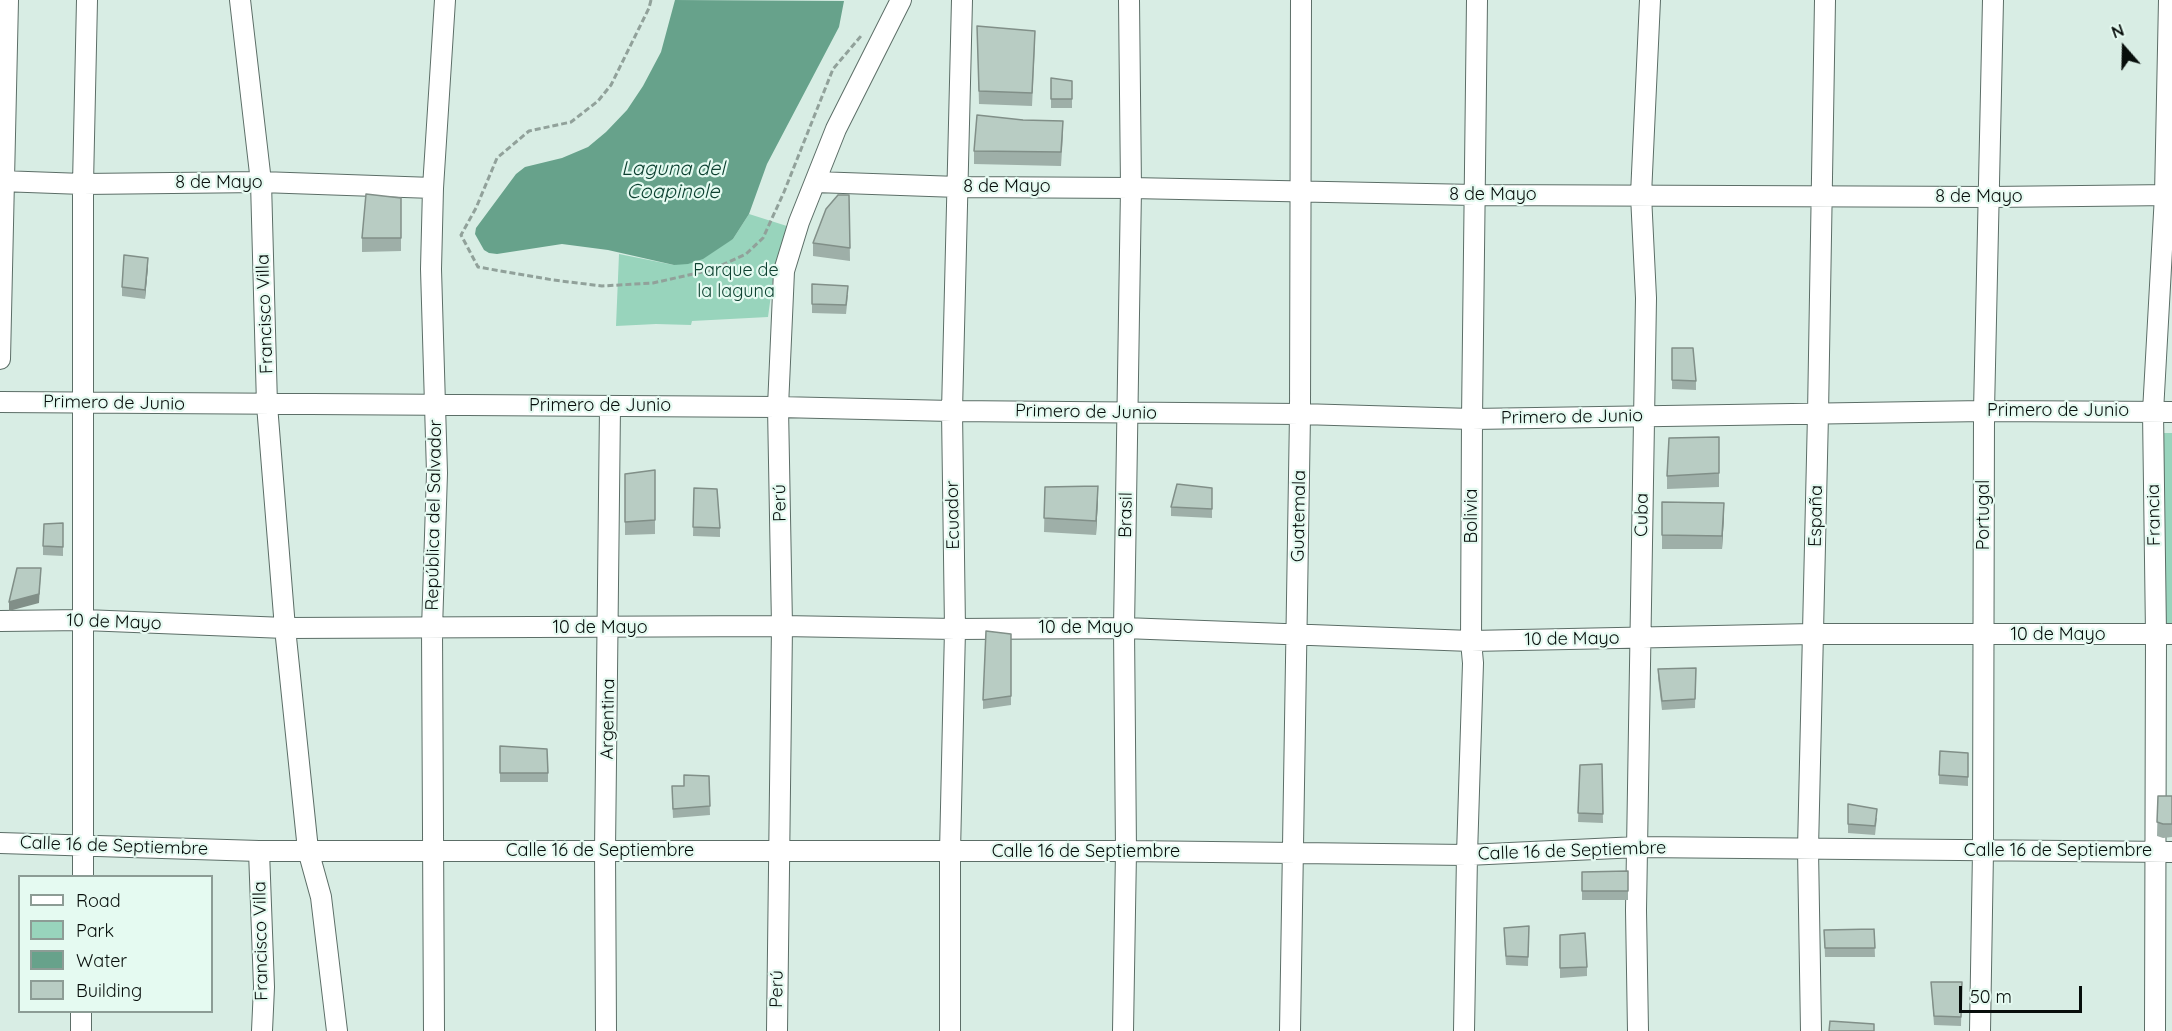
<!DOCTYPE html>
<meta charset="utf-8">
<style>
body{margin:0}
#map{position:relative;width:2172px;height:1031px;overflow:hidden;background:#d8ede4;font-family:Quicksand,sans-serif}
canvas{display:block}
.legend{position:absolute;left:18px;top:875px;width:195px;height:138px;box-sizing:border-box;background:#e5faf1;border:2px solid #8c9c95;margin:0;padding:8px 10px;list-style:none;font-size:18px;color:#070e0b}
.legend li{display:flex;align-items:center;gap:12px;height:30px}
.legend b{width:30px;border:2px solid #8c9c95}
.north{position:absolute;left:2094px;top:18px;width:60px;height:60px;-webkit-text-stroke:4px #e5faf1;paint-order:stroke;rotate:340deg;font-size:16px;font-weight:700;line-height:24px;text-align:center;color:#070e0b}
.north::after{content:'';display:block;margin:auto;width:21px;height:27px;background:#070e0b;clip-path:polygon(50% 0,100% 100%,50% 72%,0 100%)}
.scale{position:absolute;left:1959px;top:986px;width:123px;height:27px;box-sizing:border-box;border:3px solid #070e0b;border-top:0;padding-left:8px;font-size:18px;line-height:21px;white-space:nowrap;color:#070e0b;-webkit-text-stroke:4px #e5faf1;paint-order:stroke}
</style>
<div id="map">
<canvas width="2172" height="1031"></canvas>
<ul class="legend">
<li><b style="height:8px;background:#fff"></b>Road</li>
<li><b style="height:16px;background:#98d4bc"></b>Park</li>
<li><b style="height:16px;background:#67a28b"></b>Water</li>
<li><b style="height:16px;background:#b8ccc3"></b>Building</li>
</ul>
<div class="north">N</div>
<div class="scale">50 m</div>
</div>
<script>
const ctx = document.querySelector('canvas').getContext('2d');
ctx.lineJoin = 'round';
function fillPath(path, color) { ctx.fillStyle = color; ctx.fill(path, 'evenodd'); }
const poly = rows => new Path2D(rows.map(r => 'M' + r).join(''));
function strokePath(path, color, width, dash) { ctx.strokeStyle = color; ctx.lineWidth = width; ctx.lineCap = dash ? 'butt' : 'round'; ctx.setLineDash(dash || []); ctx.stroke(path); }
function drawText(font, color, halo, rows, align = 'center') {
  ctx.font = font + ' Quicksand,sans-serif'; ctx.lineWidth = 4.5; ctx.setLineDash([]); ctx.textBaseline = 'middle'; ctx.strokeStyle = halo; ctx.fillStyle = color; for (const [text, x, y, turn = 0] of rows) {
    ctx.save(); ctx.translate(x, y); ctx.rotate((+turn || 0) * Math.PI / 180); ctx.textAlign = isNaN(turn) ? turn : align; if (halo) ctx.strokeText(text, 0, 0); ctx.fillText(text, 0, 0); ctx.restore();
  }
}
fillPath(poly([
 [749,214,790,227,775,265,768,317,692,321,691,325,656,324,616,326,619,254,674,265,733,239],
 [2163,433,2172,433,2172,630,2164,630]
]), '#98d4bc');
fillPath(poly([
 [675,0,844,1,839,27,767,164,749,214,733,239,703,259,688,264,674,265,608,250,562,244,497,254,489,253,484,250,475,234,476,228,516,174,525,167,562,158,588,147,606,132,627,110,643,86,661,52]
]), '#67a28b');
const minor = poly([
 [240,0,261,182,267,405,285,628,308,850,321,897,337,1031],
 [0,181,83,184,261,182,433,188],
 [815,182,958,187,1131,188,1475,195,1990,197,2172,195],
 [0,359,8,0],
 [0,402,778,407,952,411,1300,414,1472,419,1984,411,2172,412],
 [0,621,84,620,285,628,782,626,955,629,1124,628,1471,641,1813,634,2172,634],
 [0,843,259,851,1126,851,1467,855,1638,847,2172,852],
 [259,851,264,987,262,1031],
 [83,876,83,184,87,0],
 [81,1031,81,1012],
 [434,1031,432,629,437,473,431,269,433,188,445,0],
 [606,1031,605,850,610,407],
 [777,1031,782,626,778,407,784,271,799,222,836,129,901,0],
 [950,1031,950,852,955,629,952,411,962,0],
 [1123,1031,1126,851,1124,628,1131,188,1129,0],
 [1290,1031,1300,414,1301,0],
 [1464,1031,1467,855,1473,663,1471,641,1472,419,1477,0],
 [1638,1031,1636,910,1646,298,1641,195,1650,0],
 [1811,1031,1808,849,1818,414,1825,0],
 [1980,1031,1983,851,1984,411,1993,0],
 [2155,1031,2156,634,2153,412,2165,195,2169,0]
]);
strokePath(minor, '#5c6e67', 22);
strokePath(poly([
 [651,0,649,8,611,85,598,101,571,122,529,131,497,158,476,208,461,235,478,267,553,280,602,286,653,283,711,270,746,254,763,238,784,192,833,69,861,36]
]), '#91a19a', 3, [6, 3]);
strokePath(minor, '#fff', 20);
fillPath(poly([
 [977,26,1035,44,1032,106,979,104],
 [1051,78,1072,81,1072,108,1051,108],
 [1063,134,1061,166,974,164,974,151],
 [849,195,850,261,813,256,813,243],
 [401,198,401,251,362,252,362,238],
 [148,267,145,299,122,296,122,287],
 [812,284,848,295,846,314,812,313],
 [1672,348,1696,381,1696,390,1672,389],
 [1719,437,1719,487,1667,489,1667,476],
 [655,470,655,534,625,535,625,474],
 [1045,487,1098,500,1096,535,1044,532],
 [694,488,720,528,720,537,693,536],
 [1212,488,1212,518,1171,516,1171,507],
 [1662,502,1724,516,1722,549,1662,549],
 [63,523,63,556,43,555,43,546],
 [1011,634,1011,705,983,709,983,700],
 [1696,668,1695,708,1662,710,1658,678,1658,669],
 [500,746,548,773,548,782,500,782],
 [1968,753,1968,786,1939,784,1939,775],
 [1602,764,1603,823,1578,822,1580,765],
 [709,776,710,815,673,818,672,795,684,786],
 [2158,796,2172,796,2172,837,2163,838,2157,836],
 [1848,804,1877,818,1875,835,1848,833],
 [1628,871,1628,900,1582,900,1582,872],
 [1529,926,1528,966,1506,965,1504,937],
 [1874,929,1875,957,1825,957,1824,930],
 [1560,935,1587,967,1587,976,1560,978],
 [1931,982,1962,982,1961,1026,1934,1025]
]), '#9eafa8');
fillPath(poly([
 [148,258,148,267,145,299,145,290],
 [1098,486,1098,500,1096,535,1096,521],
 [1724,503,1724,516,1722,549,1722,536],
 [41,568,39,603,9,611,9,602]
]), '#818f88');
const building = poly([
 [977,26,1035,31,1032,93,979,91,977,26],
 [1051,78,1072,81,1072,99,1051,99,1051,78],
 [977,115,1023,120,1063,121,1061,152,974,151,977,115],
 [366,194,401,198,401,238,362,238,366,194],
 [838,195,849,195,850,248,813,243,826,209,838,195],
 [124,255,148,258,145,290,122,287,124,255],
 [812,284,848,286,846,305,812,304,812,284],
 [1672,348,1693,348,1696,381,1672,380,1672,348],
 [1719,437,1719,473,1667,476,1669,438,1719,437],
 [655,470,655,520,625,522,625,474,655,470],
 [1177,484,1212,488,1212,509,1171,507,1177,484],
 [1098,486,1096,521,1044,518,1045,487,1098,486],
 [694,488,717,489,720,528,693,527,694,488],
 [1662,502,1724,503,1722,536,1662,535,1662,502],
 [63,523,63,547,43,546,44,524,63,523],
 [17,568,41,568,39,594,9,602,17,568],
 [986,631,1011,634,1011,696,983,700,986,631],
 [1696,668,1695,699,1662,701,1658,669,1696,668],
 [500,746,547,749,548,773,500,773,500,746],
 [1940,751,1968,753,1968,777,1939,775,1940,751],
 [1602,764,1603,814,1578,813,1580,765,1602,764],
 [684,775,709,776,710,806,673,809,672,786,684,786,684,775],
 [2158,796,2172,796,2172,824,2163,824,2157,822,2158,796],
 [1848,804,1877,809,1875,826,1848,824,1848,804],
 [1628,871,1628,891,1582,891,1582,872,1628,871],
 [1529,926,1528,957,1506,956,1504,928,1529,926],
 [1874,929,1875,948,1825,948,1824,930,1874,929],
 [1585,933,1587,967,1560,968,1560,935,1585,933],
 [1931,982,1962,982,1961,1017,1934,1016,1931,982],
 [1830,1021,1874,1024,1874,1031,1829,1031,1830,1021]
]);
fillPath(building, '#b8ccc3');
strokePath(building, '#818f88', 1.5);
drawText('18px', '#070e0b', '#e5faf1', [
 ["8 de Mayo",219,183],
 ["8 de Mayo",1007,187],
 ["8 de Mayo",1493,195],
 ["8 de Mayo",1979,197],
 ["Francisco Villa",265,314,-92],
 ["Primero de Junio",114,403,1],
 ["Primero de Junio",600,406],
 ["Primero de Junio",2058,411],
 ["Primero de Junio",1086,412,1],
 ["Primero de Junio",1572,417,-1],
 ["Perú",780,503,-91],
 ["República del Salvador",434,515,-89],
 ["Ecuador",953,515,-91],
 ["Brasil",1126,515,-89],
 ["Cuba",1642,515,-89],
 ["Portugal",1984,515,-90],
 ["Francia",2154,515,-91],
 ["Guatemala",1299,516,-89],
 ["Bolivia",1472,516,-90],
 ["España",1816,516,-89],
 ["10 de Mayo",114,622,2],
 ["10 de Mayo",600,628],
 ["10 de Mayo",1086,628],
 ["10 de Mayo",2058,635],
 ["10 de Mayo",1572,639,-1],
 ["Argentina",608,719,-89],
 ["Calle 16 de Septiembre",114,846,2],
 ["Calle 16 de Septiembre",600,851],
 ["Calle 16 de Septiembre",1572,851,-2],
 ["Calle 16 de Septiembre",2058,851],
 ["Calle 16 de Septiembre",1086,852],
 ["Francisco Villa",261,941,-91],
 ["Perú",777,989,-89]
]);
drawText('18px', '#0d4130', '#e5faf1', [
 ["Parque de",736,271],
 ["la laguna",736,292]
]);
drawText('italic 20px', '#0b3f2f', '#e5faf1', [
 ["Laguna del",673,169],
 ["Coapinole",673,192]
]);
</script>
